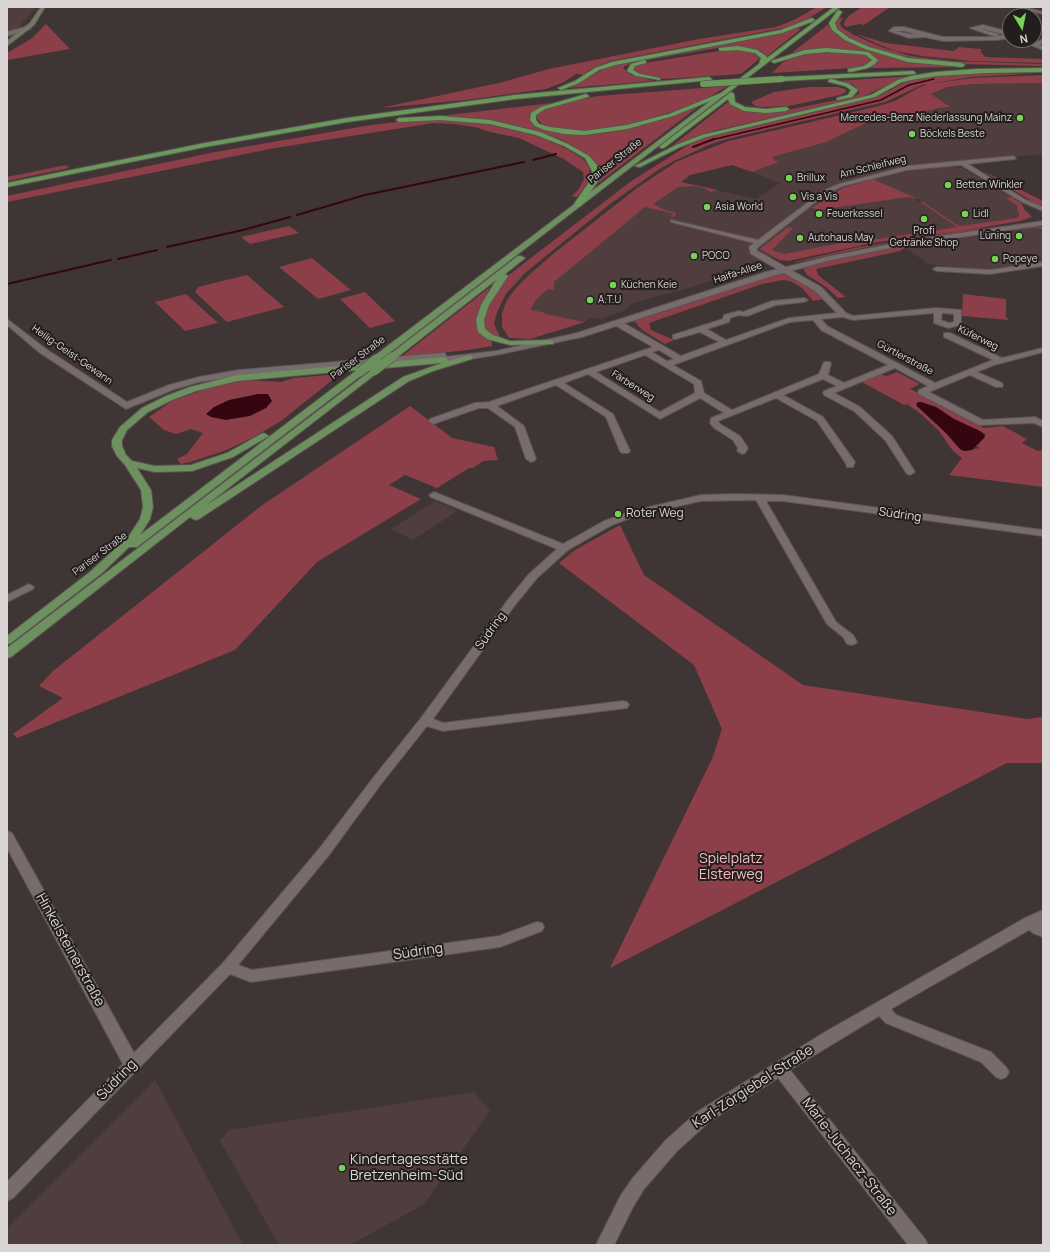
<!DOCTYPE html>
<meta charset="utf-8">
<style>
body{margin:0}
#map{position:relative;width:1050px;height:1252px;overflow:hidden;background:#403535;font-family:Manrope,sans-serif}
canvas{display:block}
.frame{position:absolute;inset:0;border:8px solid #dbd4d4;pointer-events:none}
.north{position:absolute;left:1002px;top:8px;width:40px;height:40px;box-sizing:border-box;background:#231e1e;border:1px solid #6d6767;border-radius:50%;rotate:170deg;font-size:11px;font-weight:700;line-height:16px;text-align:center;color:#dbd4d4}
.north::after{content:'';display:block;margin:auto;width:14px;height:18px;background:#77d259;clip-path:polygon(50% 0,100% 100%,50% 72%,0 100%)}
</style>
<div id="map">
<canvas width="1050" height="1252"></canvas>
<div class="frame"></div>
<div class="north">N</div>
</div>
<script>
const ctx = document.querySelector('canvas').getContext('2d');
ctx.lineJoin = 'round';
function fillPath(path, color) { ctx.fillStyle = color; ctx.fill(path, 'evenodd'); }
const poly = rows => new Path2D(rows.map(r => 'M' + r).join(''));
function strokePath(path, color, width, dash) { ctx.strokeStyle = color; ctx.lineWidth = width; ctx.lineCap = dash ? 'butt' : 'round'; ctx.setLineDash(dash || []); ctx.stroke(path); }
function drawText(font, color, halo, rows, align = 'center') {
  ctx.font = font + ' Manrope,sans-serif'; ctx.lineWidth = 4; ctx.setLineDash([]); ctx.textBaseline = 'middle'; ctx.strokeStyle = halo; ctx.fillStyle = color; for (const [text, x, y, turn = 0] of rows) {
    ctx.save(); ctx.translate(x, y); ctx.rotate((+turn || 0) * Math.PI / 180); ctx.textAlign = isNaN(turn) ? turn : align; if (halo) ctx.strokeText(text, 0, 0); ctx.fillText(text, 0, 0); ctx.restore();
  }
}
fillPath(poly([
 [7,7,36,7,18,28,7,36],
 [1043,83,1043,154,911,165,889,170,897,173,919,168,949,166,962,168,1012,197,1007,198,1018,206,1017,208,1019,215,1017,218,959,226,918,199,873,179,843,188,811,208,820,210,908,197,913,198,957,227,863,241,859,239,784,254,752,262,755,265,692,287,633,303,622,312,600,319,590,317,585,322,550,316,531,310,535,301,548,289,553,290,554,282,586,254,637,213,681,182,756,199,780,183,752,172,778,163,774,160,773,157,826,142,875,119,919,116,916,114,939,108,949,107,931,94,947,87,974,84],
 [1036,228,1043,229,1043,262,989,270,953,269,947,266,928,264,906,248,909,246],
 [435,501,457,511,413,540,391,529],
 [155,1080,243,1245,7,1245,7,1228],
 [474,1092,490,1111,423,1205,350,1245,279,1245,220,1141,229,1130]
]), '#503e3f');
fillPath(poly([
 [817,7,827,7,802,22,788,27,610,61,591,69,583,75,576,74,564,82,546,89,466,100,380,108,499,83,549,69,699,39,776,27,794,20],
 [862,7,890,7,864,25,859,24,846,27,844,25,845,20,850,15],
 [838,18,843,18,840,23,841,27,854,35,881,47,911,56,952,61,1043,64,1043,66,961,64,912,60,868,47,854,40,836,28,835,22],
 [46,24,70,49,7,60,7,53,31,39],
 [829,24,832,31,838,36,860,47,883,55,915,62,966,67,867,68,877,64,877,58,868,53,850,50,832,49,789,55],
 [797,28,801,29,767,56,761,51,752,48,717,48,635,62,625,66,623,68,631,75,654,81,568,88,612,65],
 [856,34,886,43,954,51,959,47,981,49,981,52,985,57,1043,59,1043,63,972,61,922,56,896,51,880,45],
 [725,50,753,52,758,55,759,59,741,74,664,79,639,74,633,70,634,67,645,63],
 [821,52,862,54,869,57,870,61,864,65,852,68,772,73,782,63,795,56],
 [971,73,1027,74,972,77,922,85,885,102,727,139,711,144,674,161,658,170,610,204,525,273,506,294,497,312,494,324,501,339,485,331,483,323,488,306,505,279,510,274,630,182,690,144,704,138,738,129,868,99,881,95,911,79,922,77],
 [1043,75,1043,83,974,84,947,87,931,94,950,107,939,108,916,114,920,116,875,119,826,142,773,157,774,160,779,162,752,172,732,165,690,175,681,182,717,190,711,192,704,188,694,186,678,187,653,204,667,211,674,212,676,214,674,217,671,216,674,214,645,207,554,282,554,290,548,289,535,301,531,310,546,313,545,314,585,322,530,339,509,338,502,327,502,313,507,300,516,288,529,275,553,254,637,188,676,162,695,154,729,141,875,107,895,101,918,88,928,84,973,78],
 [913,76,896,81,862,97,713,131,692,138,672,146,728,102,733,106,746,111,777,112,847,98,859,94,859,91,852,84,837,81],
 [728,86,696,104,678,110,624,126,583,132,558,130,543,125,536,117,538,113,551,106,598,96],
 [809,87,838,87,845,89,846,92,840,95,789,106,762,107,755,106,751,102,774,92],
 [552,103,533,112,529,116,531,123,543,129,553,132,581,134,607,133,633,127,699,106,596,185,600,176,600,170,596,163,588,156,563,140,531,129,489,121,431,117],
 [436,120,487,124,537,136,567,149,583,159,589,166,590,178,585,188,577,197,574,197,572,196,579,189,584,179,583,172,564,159,519,138,490,132,475,127,453,124,434,123,275,148,7,202,7,196,215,152,371,125,405,121],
 [66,165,69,168,7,181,7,177],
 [983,171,1043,201,1043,206,1036,204],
 [873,179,918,199,908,197,820,210,811,208,843,188],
 [1012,197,1022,204,1024,209,1032,217,1020,221,955,232,878,242,788,261,779,260,760,249,788,227,793,228,772,250,784,254,860,239,863,241,957,227,920,202,923,202,959,226,1017,218,1019,215,1017,208,1018,206,1006,198],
 [289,226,299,233,250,244,241,237],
 [1037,226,1043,227,1043,229,1036,228,1009,231,909,246,900,251,816,269,819,276,846,297,838,298,826,287,807,275,802,267,875,250],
 [981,228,983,229,960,233,882,244,797,262,794,262,859,247],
 [312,258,351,290,318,299,279,267],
 [781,273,789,274,806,283,826,299,813,301,802,288,790,281,783,280,762,284,649,323,651,330,674,340,665,344,642,330,634,321],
 [247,275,284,307,227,322,195,292,198,287],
 [490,287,483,301,476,322,480,332,492,342,492,346,468,350,401,357],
 [365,292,395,321,370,328,340,299],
 [186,294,218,323,185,331,155,302],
 [963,294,1006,299,1006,317,1009,320,962,316],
 [897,372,920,384,910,389,925,396,924,397,984,428,1003,426,1027,439,1022,443,1038,451,1043,450,1043,487,949,475,962,458,953,451,939,431,921,414,907,404,904,405,860,381,878,374,887,376],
 [921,402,936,407,954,419,985,434,984,438,976,446,980,448,964,451,960,449,946,433,917,406],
 [340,374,281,421,252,438,224,451,190,462,181,464,177,459,187,454,203,433,191,429,176,434,164,430,149,417,172,401,215,386,248,380,281,382,294,378],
 [410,406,452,438,494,447,498,460,483,461,473,468,469,468,437,488,405,475,389,485,421,499,317,562,235,650,17,738,13,734,63,698,39,686,53,671,261,506],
 [620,525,644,575,803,685,1027,719,1043,717,1043,763,1007,763,610,968,712,759,722,729,694,665,559,563,575,550]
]), '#8c3f49');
fillPath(poly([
 [258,394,268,394,272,401,266,408,250,416,226,420,211,417,206,414,214,407,229,400],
 [918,402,921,402,936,407,954,419,980,431,985,435,984,438,972,450,964,451,960,449,946,433,917,406,916,404]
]), '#360610');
strokePath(poly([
 [711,140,881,100,909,85,934,79]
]), '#360610', 1.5);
strokePath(poly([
 [693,147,714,139],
 [533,160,556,154],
 [297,215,365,195,524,162],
 [167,247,243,230,290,217],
 [118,259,157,250],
 [7,284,111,260]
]), '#360610', 2);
const minor = poly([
 [1016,7,1024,7,1043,12,1043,14,1016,7],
 [983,25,1010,32,1010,38,997,40,943,41,925,37,909,38,889,31,894,27,904,27,943,37,996,37,970,28,983,25],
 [981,29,983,29,1007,35,996,36,999,35,998,34,981,29],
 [896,31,904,31,916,34,909,34,896,31],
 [1043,25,1043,29,1034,32,1034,28,1043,25],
 [28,26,31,28,30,29,7,36,7,32,28,26],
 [1043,39,1043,43,1039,45,1043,46,1043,50,1031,45,1043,39],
 [1013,156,1016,158,1015,159,968,164,1026,200,1043,207,1043,211,1022,202,961,165,907,170,843,186,827,193,757,248,757,251,763,254,821,287,846,313,853,316,936,308,961,310,961,325,948,328,934,323,934,313,853,320,843,317,821,319,827,326,935,383,993,360,944,337,944,333,950,333,1002,358,1043,348,1043,352,994,365,977,372,1002,383,1003,385,1002,387,996,387,970,375,929,392,983,420,1035,417,1043,421,1043,427,1034,423,979,425,919,394,918,392,919,390,928,386,895,368,834,393,860,407,892,436,915,472,910,475,907,474,885,440,854,411,824,395,823,393,824,391,837,386,823,379,783,395,823,417,855,462,853,467,847,467,845,462,817,421,776,398,718,421,720,424,740,436,748,448,745,453,742,454,737,451,738,448,733,440,714,428,710,423,711,418,724,413,700,398,660,419,588,374,564,383,613,414,630,451,628,453,622,453,620,451,606,417,556,385,497,406,524,426,536,459,534,461,531,462,526,459,515,427,488,408,479,408,433,424,429,421,430,419,475,403,489,402,653,347,616,326,616,322,622,322,681,356,719,342,700,332,676,339,673,339,673,335,723,319,724,315,739,311,743,312,772,301,804,298,808,300,804,302,776,305,747,316,739,315,730,318,729,322,707,329,726,340,789,318,837,313,815,291,751,254,749,247,754,243,671,222,671,220,758,240,823,191,839,184,907,166,1013,156],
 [942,313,954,314,954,322,949,323,941,320,942,313],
 [813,320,821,330,888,365,844,383,828,375,831,364,830,362,824,362,819,374,732,410,704,393,701,381,673,365,790,322,813,320],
 [659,350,674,359,667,361,652,352,659,350],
 [645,355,694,384,695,393,660,412,596,372,645,355],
 [1043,262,1043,266,990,274,937,271,933,269,937,267,990,270,1043,262],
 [7,319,46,349,127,402,169,385,199,377,239,370,442,353,445,353,448,360,444,363,441,362,439,358,239,376,199,382,175,389,126,409,40,353,7,325,7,319],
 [434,492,563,544,604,521,632,511,701,495,734,494,783,495,1043,530,1043,536,783,501,766,501,836,622,853,635,857,642,855,644,851,645,847,644,843,637,827,624,756,500,701,501,638,515,612,525,568,550,537,578,515,605,433,719,443,723,623,701,627,702,629,705,627,708,443,731,427,726,381,784,329,855,238,965,252,970,499,936,537,922,542,923,544,927,542,931,500,947,251,982,230,974,13,1198,7,1201,7,1182,123,1064,7,848,7,831,12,833,134,1053,223,963,319,849,373,778,421,718,507,601,529,574,557,549,431,497,429,495,434,492],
 [29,584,34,587,33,589,7,602,7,595,29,584],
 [1043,910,1043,922,1041,923,1043,925,1043,937,1033,933,1029,930,891,1009,896,1015,991,1052,1006,1067,1009,1072,1006,1077,1001,1079,996,1077,981,1062,886,1023,879,1016,790,1070,925,1239,928,1245,908,1245,778,1078,709,1122,677,1151,644,1189,633,1207,614,1245,596,1245,621,1195,632,1179,665,1141,697,1112,825,1032,1025,918,1043,910]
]);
const tertiary = poly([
 [1043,221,1043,225,900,246,827,261,772,276,582,337,496,355,444,363,440,360,444,357,496,351,577,333,766,272,826,257,900,242,1043,221]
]);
const secondary = poly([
 [41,7,45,7,34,25,7,46,7,41,30,23,41,7]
]);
const trunk = poly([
 [721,93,726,94,379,361,373,361,372,359,373,357,721,93],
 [518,256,521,256,525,258,505,274,508,276,489,305,484,320,485,329,493,335,510,341,550,340,554,342,553,344,510,345,487,339,478,332,476,320,481,305,496,280,395,359,389,359,388,357,389,355,518,256],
 [469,355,473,357,472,359,433,371,409,381,199,519,195,520,190,517,11,657,7,658,7,648,373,369,361,370,364,372,363,374,137,547,129,547,102,573,11,643,7,644,7,636,90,572,129,536,140,519,143,507,141,490,125,465,117,456,112,446,112,440,120,427,142,408,166,396,190,387,237,375,444,357,447,358,448,361,469,355],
 [442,363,403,377,205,506,377,373,378,371,374,369,442,363],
 [358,370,357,370,140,535,150,519,153,507,151,490,137,468,155,472,192,471,233,457,269,436,264,433,261,434,227,453,191,465,155,466,132,461,126,455,122,446,122,440,127,430,148,412,172,400,196,391,237,381,358,370]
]);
const motorway = poly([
 [834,7,840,7,725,95,673,116,627,129,584,135,564,134,545,130,535,126,530,120,531,113,541,107,586,94,589,96,588,97,545,109,536,115,536,120,539,124,549,127,584,131,627,125,669,114,721,93,759,64,761,58,755,53,738,50,721,51,719,50,719,48,738,46,757,50,766,56,767,58,834,7],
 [839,10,842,12,835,23,837,29,849,38,869,47,908,58,962,63,965,65,962,67,908,62,865,49,845,40,832,30,829,23,837,11,839,10],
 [812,18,815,20,814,21,782,33,615,65,599,70,579,83,561,90,558,88,575,81,595,68,612,62,781,30,812,18],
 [827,48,868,52,878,60,875,64,868,68,850,72,848,71,848,69,864,66,872,60,866,55,859,54,827,52,805,54,774,63,771,61,805,50,827,48],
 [644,60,646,61,646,63,635,66,633,70,640,74,660,78,660,80,636,76,627,71,631,64,644,60],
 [1043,68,1043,72,986,73,936,76,911,80,902,82,875,97,706,137,680,147,640,167,635,166,676,145,702,135,871,95,898,80,911,76,936,72,977,69,1043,68],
 [913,71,916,73,915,74,782,81,779,79,782,77,913,71],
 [709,77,712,79,711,80,515,99,347,122,205,147,7,187,7,183,205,143,347,118,515,95,709,77],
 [831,79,849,84,858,90,852,97,837,100,837,98,848,95,851,90,845,86,829,82,828,81,831,79],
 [731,92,734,94,735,102,745,107,766,109,786,107,789,109,786,111,766,113,744,111,730,104,728,99,664,148,660,148,660,146,731,92],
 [440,116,490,120,540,132,568,144,589,156,596,164,600,171,600,178,581,206,575,206,574,204,592,178,592,171,585,158,564,146,536,135,490,124,440,120,399,122,396,120,399,118,440,116]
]);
strokePath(minor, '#5c5354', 2);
strokePath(tertiary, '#5c5354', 2);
strokePath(secondary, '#5c5354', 2);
strokePath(trunk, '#5c5354', 2);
strokePath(motorway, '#5c5354', 2);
fillPath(minor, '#776b6b');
fillPath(tertiary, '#776b6b');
fillPath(secondary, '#737966');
fillPath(trunk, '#6c905e');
fillPath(motorway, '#699a5a');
const trunkBridge = poly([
 [374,371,392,357],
 [360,372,376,359]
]);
const motorwayBridge = poly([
 [703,84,782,79]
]);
strokePath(trunkBridge, '#5c5354', 10, []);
strokePath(motorwayBridge, '#5c5354', 7, []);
strokePath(trunkBridge, '#6c905e', 9);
strokePath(motorwayBridge, '#699a5a', 6);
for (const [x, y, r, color] of [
 [1020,118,4,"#77d259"],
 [912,134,4,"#77d259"],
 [789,178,4,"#77d259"],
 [948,185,4,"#77d259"],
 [793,197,4,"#77d259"],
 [707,207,4,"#77d259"],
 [819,214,4,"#77d259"],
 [965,214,4,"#77d259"],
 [924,219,4,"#77d259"],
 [1019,236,4,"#77d259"],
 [800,238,4,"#77d259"],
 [694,256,4,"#77d259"],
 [995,259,4,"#77d259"],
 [613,285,4,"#77d259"],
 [590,300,4,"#77d259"],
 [618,514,4,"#77d259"],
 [342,1168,4,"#77d259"]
]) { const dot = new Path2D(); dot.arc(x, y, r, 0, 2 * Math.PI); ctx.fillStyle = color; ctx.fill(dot); strokePath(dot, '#231e1e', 1.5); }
drawText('10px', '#dbd4d4', '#231e1e', [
 ["Mercedes-Benz Niederlassung Mainz",1012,118,"right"],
 ["Böckels Beste",920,134],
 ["Brillux",797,178],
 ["Betten Winkler",956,185],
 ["Vis a Vis",801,197],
 ["Asia World",715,207],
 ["Feuerkessel",827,214],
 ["Lidl",973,214],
 ["Profi",924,231,"center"],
 ["Getränke Shop",924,243,"center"],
 ["Lüning",1011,236,"right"],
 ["Autohaus May",808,238],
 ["POCO",702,256],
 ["Popeye",1003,259],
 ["Küchen Keie",621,285],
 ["A.T.U",598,300]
], 'left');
drawText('10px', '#dbd4d4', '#231e1e', [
 ["Pariser Straße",615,161,-38],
 ["Am Schleifweg",873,167,-14],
 ["Haifa-Allee",738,273,-18],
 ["Küferweg",978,338,26],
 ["Heilig-Geist-Gewann",72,355,35],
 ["Pariser Straße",358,358,-37],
 ["Gürtlerstraße",905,358,28],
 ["Färberweg",633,386,32],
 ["Pariser Straße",100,554,-37]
]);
drawText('12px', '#dbd4d4', '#231e1e', [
 ["Roter Weg",626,514]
], 'left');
drawText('12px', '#dbd4d4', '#231e1e', [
 ["Südring",900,515,8],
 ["Südring",491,631,-54]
]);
drawText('14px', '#f3bdc1', '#231e1e', [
 ["Spielplatz",731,859],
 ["Elsterweg",731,875]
]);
drawText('14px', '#dbd4d4', '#231e1e', [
 ["Hinkelsteinerstraße",70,950,61],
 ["Südring",418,952,-8],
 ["Südring",117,1080,-46],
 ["Karl-Zörgiebel-Straße",753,1087,-33],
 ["Marie-Juchacz-Straße",849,1157,52]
]);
drawText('14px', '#dbd4d4', '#231e1e', [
 ["Kindertagesstätte",350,1160],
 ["Bretzenheim-Süd",350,1176]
], 'left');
</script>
